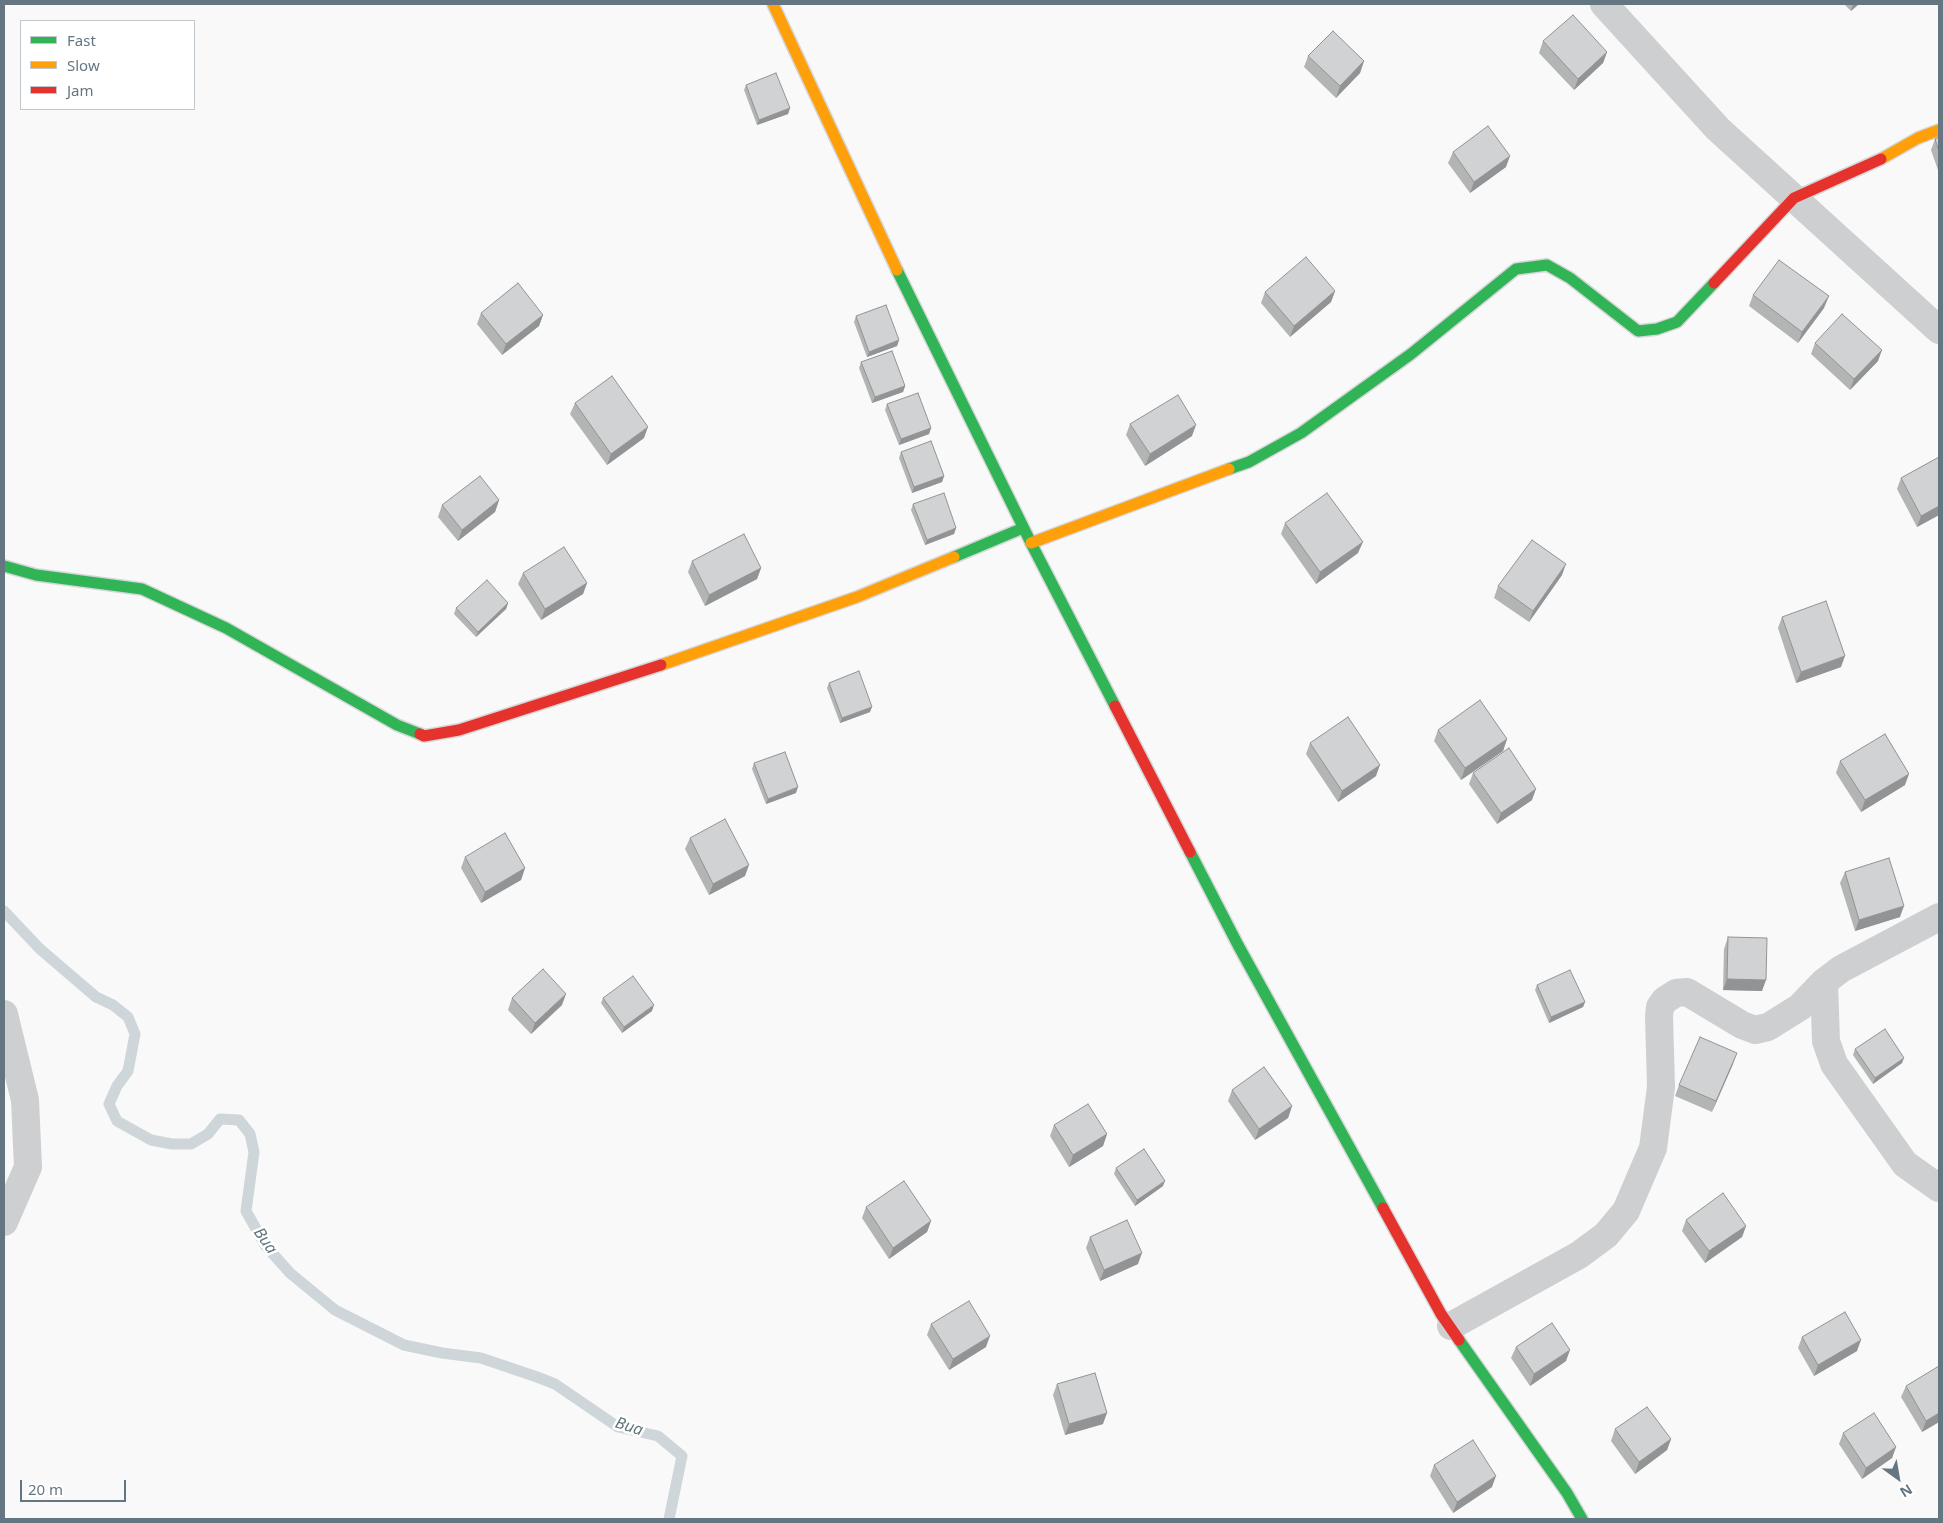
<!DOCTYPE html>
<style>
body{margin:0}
#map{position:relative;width:1943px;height:1523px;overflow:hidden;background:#f9f9f9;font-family:"Noto Sans",sans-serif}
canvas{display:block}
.frame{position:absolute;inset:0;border:5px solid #657683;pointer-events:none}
.legend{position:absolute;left:20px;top:20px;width:175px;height:90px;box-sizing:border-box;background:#fff;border:1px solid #c1c8cd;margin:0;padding:6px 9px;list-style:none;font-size:15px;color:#657683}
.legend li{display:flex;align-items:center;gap:10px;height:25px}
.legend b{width:25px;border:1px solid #c1c8cd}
.north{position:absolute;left:1873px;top:1453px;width:50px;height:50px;-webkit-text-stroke:4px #fff;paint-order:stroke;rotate:148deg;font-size:14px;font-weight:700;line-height:20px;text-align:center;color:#657683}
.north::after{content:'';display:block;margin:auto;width:18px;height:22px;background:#657683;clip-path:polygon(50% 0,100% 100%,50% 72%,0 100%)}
.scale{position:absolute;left:20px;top:1480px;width:106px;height:22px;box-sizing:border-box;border:2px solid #657683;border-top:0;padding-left:6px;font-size:15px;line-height:18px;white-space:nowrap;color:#657683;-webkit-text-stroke:4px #fff;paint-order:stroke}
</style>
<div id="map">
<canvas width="1943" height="1523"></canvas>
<div class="frame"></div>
<ul class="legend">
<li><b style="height:6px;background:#30b455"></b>Fast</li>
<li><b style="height:6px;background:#ff9f0a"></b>Slow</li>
<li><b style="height:6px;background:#e5322d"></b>Jam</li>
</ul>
<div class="north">N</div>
<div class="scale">20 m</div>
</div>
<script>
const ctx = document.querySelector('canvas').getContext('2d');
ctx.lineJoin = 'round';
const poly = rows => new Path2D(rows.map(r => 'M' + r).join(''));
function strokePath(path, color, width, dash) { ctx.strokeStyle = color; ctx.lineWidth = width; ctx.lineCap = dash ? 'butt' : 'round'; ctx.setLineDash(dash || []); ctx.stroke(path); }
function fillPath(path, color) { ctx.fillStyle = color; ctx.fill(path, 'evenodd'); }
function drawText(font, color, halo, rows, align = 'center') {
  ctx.font = font + ' "Noto Sans",sans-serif'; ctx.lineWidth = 5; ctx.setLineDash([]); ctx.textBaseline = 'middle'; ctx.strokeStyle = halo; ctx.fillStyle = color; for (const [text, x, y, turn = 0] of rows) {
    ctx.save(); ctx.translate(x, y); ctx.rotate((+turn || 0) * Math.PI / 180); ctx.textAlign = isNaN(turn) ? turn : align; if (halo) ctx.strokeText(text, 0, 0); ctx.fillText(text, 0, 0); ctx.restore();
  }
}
strokePath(poly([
 [4,911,40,949,96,997,113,1005,128,1017,135,1034,128,1071,117,1086,109,1104,117,1121,151,1140,172,1144,191,1144,208,1134,220,1119,239,1120,250,1134,254,1152,246,1211,265,1245,290,1273,335,1310,404,1345,442,1353,481,1358,537,1377,555,1384,618,1427,658,1436,682,1456,669,1519]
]), '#ced6d9', 11);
const fast = poly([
 [897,270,1031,543,1115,706],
 [1229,469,1249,462,1301,433,1411,354,1516,269,1547,265,1570,278,1638,331,1657,329,1677,322,1714,283],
 [954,557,1023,528],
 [4,566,36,575,142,589,226,628,397,725,420,734],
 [1190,852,1238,945,1383,1208],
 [1459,1340,1567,1493,1582,1519]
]);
const slow = poly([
 [773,4,897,270],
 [1881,159,1918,138,1939,130],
 [1031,543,1229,469],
 [661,665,857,597,954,557]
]);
const jam = poly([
 [1714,283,1794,198,1881,159],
 [1115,706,1190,852],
 [420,734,424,736,459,730,661,665],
 [1383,1208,1441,1314,1459,1340]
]);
strokePath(fast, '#d5d6d7', 14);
strokePath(slow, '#d5d6d7', 14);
strokePath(jam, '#d5d6d7', 14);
strokePath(poly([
 [1604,4,1718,129,1939,330],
 [1824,982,1826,1041,1834,1064,1905,1164,1939,1188],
 [4,1014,25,1100,28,1167,4,1222],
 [1451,1326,1579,1255,1606,1235,1626,1211,1653,1148,1661,1087,1659,1016,1660,1007,1665,1000,1676,993,1687,992,1742,1025,1755,1030,1768,1027,1800,1007,1824,982,1841,969,1939,917]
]), '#cecfd0', 28);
strokePath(fast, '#30b455', 11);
strokePath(slow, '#ff9f0a', 11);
strokePath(jam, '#e5322d', 11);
fillPath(poly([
 [1844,4,1859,4,1851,11],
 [1543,41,1607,52,1603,63,1574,90,1539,53],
 [1308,56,1364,61,1360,73,1336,98,1304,67],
 [746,85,790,108,788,114,757,125,744,90],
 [1939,137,1939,173,1931,150,1935,139],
 [1453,152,1506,167,1470,193,1448,163],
 [1335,291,1331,302,1290,337,1261,303,1265,292],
 [1753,295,1824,308,1798,343,1749,306],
 [481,313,543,315,539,326,502,355,477,324],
 [856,316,899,340,897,346,867,357,854,322],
 [1815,343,1878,361,1850,390,1811,354],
 [861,362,905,386,903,392,872,403,859,368],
 [575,403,644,438,607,465,570,414],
 [887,404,931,428,929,434,899,445,885,410],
 [1130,424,1192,436,1145,466,1126,435],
 [901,452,944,476,942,482,912,493,899,458],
 [1939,457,1939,515,1917,527,1897,489,1901,478],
 [499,500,495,512,458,541,438,517,442,505],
 [913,504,956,528,954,534,925,545,911,510],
 [1285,523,1358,553,1316,584,1281,534],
 [692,561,761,568,757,579,705,606,688,572],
 [523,573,587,583,583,594,541,620,518,584],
 [1562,575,1529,622,1494,598,1498,586],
 [508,603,506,609,476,637,454,614,456,608],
 [1782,617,1841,667,1796,683,1778,628],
 [829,683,870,712,840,723,827,688],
 [1438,730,1507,739,1503,751,1461,780,1434,741],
 [1310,743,1376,776,1338,802,1306,754],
 [1840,761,1905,785,1861,812,1836,773],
 [754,763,796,793,766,804,752,769],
 [1473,773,1532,800,1497,824,1469,784],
 [690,838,745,876,709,895,685,849],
 [465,857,525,868,521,880,481,903,461,868],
 [1845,872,1900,917,1855,931,1840,883],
 [1728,937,1762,991,1723,990,1724,949],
 [1537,985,1585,1002,1583,1007,1549,1023,1535,990],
 [512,998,562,1005,531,1034,508,1010],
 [603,998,652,1011,622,1033,601,1003],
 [1855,1049,1902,1063,1873,1084,1853,1055],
 [1733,1064,1712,1112,1675,1096,1679,1085],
 [1232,1090,1292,1106,1288,1118,1255,1140,1228,1101],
 [1054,1125,1107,1134,1103,1146,1069,1167,1050,1136],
 [1116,1168,1163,1186,1135,1206,1114,1174],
 [866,1207,931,1221,927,1232,889,1259,862,1218],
 [1686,1220,1746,1226,1742,1237,1705,1263,1682,1231],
 [1090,1237,1138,1264,1100,1281,1086,1248],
 [931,1324,986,1347,949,1370,927,1335],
 [1802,1337,1857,1351,1814,1376,1798,1348],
 [1516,1347,1566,1361,1530,1386,1511,1358],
 [1057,1384,1103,1424,1065,1435,1053,1395],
 [1906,1386,1939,1422,1922,1432,1901,1397],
 [1615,1429,1671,1439,1667,1450,1635,1474,1611,1441],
 [1843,1433,1896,1447,1892,1458,1862,1479,1839,1444],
 [1434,1465,1492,1487,1453,1513,1430,1476]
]), '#b3b5b5');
fillPath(poly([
 [1853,4,1859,4,1851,11],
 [1607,52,1603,63,1574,90,1578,79],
 [1364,61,1360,73,1336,98,1340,86],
 [790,108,788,114,757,125,759,120],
 [1510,156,1506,167,1470,193,1474,182],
 [1335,291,1331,302,1290,337,1294,326],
 [1829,296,1824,308,1798,343,1802,332],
 [543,315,539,326,502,355,506,344],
 [899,340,897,346,867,357,869,352],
 [1882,350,1878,361,1850,390,1854,379],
 [905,386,903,392,872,403,875,397],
 [1196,425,1192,436,1145,466,1150,454],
 [648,427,644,438,607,465,611,454],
 [931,428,929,434,899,445,901,439],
 [944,476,942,482,912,493,914,487],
 [499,500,495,512,458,541,462,530],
 [1939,506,1939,515,1917,527,1921,516],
 [956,528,954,534,925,545,927,540],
 [1363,542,1358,553,1316,584,1320,572],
 [1566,564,1562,575,1529,622,1533,611],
 [761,568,757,579,705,606,709,595],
 [587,583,583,594,541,620,545,609],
 [508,603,506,609,476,637,478,632],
 [1845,656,1841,667,1796,683,1801,672],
 [872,707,870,712,840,723,842,718],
 [1507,739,1503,751,1461,780,1465,768],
 [1380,765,1376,776,1338,802,1342,791],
 [1909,774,1905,785,1861,812,1865,800],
 [798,787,796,793,766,804,768,799],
 [1536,789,1532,800,1497,824,1501,813],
 [749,865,745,876,709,895,713,884],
 [525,868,521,880,481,903,485,892],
 [1904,906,1900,917,1855,931,1859,920],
 [1727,979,1766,980,1762,991,1723,990],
 [566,994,562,1005,531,1034,535,1023],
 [1585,1002,1583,1007,1549,1023,1551,1017],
 [654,1005,652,1011,622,1033,624,1027],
 [1737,1053,1733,1064,1712,1112,1716,1101],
 [1904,1058,1902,1063,1873,1084,1875,1078],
 [1292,1106,1288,1118,1255,1140,1259,1129],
 [1107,1134,1103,1146,1069,1167,1073,1155],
 [1165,1181,1163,1186,1135,1206,1137,1200],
 [931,1221,927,1232,889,1259,893,1248],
 [1746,1226,1742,1237,1705,1263,1709,1251],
 [1142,1253,1138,1264,1100,1281,1104,1270],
 [990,1336,986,1347,949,1370,953,1359],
 [1861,1340,1857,1351,1814,1376,1818,1365],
 [1570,1350,1566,1361,1530,1386,1534,1374],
 [1107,1413,1103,1424,1065,1435,1069,1424],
 [1939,1413,1939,1422,1922,1432,1926,1421],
 [1671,1439,1667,1450,1635,1474,1639,1462],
 [1896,1447,1892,1458,1862,1479,1866,1468],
 [1496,1476,1492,1487,1453,1513,1457,1502]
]), '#929394');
const building = poly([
 [1573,15,1607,52,1578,79,1543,41,1573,15],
 [1333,31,1364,61,1340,86,1308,56,1333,31],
 [776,73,790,108,759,120,746,85,776,73],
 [1488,126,1510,156,1474,182,1453,152,1488,126],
 [1939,137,1939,151,1935,139,1939,137],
 [1306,257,1335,291,1294,326,1265,292,1306,257],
 [1779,260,1829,296,1802,332,1753,295,1779,260],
 [518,283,543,315,506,344,481,313,518,283],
 [886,305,899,340,869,352,856,316,886,305],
 [1842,314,1882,350,1854,379,1815,343,1842,314],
 [892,351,905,386,875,397,861,362,892,351],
 [612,376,648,427,611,454,575,403,612,376],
 [918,393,931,428,901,439,887,404,918,393],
 [1178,395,1196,425,1150,454,1130,424,1178,395],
 [931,441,944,476,914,487,901,452,931,441],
 [1939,457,1939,506,1921,516,1901,478,1939,457],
 [480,476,499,500,462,530,442,505,480,476],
 [944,493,956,528,927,540,913,504,944,493],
 [1327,493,1363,542,1320,572,1285,523,1327,493],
 [744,534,761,568,709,595,692,561,744,534],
 [1532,540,1566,564,1533,611,1498,586,1532,540],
 [564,547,587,583,545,609,523,573,564,547],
 [487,580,508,603,478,632,456,608,487,580],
 [1826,601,1845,656,1801,672,1782,617,1826,601],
 [859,671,872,707,842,718,829,683,859,671],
 [1480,700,1507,739,1465,768,1438,730,1480,700],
 [1348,717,1380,765,1342,791,1310,743,1348,717],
 [1885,734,1909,774,1865,800,1840,761,1885,734],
 [1509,748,1536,789,1501,813,1473,773,1509,748],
 [785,752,798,787,768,799,754,763,785,752],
 [725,819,749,865,713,884,690,838,725,819],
 [505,833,525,868,485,892,465,857,505,833],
 [1889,858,1904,906,1859,920,1845,872,1889,858],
 [1728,937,1767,938,1766,980,1727,979,1728,937],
 [543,969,566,994,535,1023,512,998,543,969],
 [1570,970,1585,1002,1551,1017,1537,985,1570,970],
 [633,976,654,1005,624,1027,603,998,633,976],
 [1885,1029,1904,1058,1875,1078,1855,1049,1885,1029],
 [1700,1037,1737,1053,1716,1101,1679,1085,1700,1037],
 [1264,1067,1292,1106,1259,1129,1232,1090,1264,1067],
 [1088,1104,1107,1134,1073,1155,1054,1125,1088,1104],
 [1144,1149,1165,1181,1137,1200,1116,1168,1144,1149],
 [904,1181,931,1221,893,1248,866,1207,904,1181],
 [1723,1193,1746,1226,1709,1251,1686,1220,1723,1193],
 [1127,1220,1142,1253,1104,1270,1090,1237,1127,1220],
 [969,1301,990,1336,953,1359,931,1324,969,1301],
 [1845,1312,1861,1340,1818,1365,1802,1337,1845,1312],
 [1552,1323,1570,1350,1534,1374,1516,1347,1552,1323],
 [1939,1366,1939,1413,1926,1421,1906,1386,1939,1366],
 [1095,1373,1107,1413,1069,1424,1057,1384,1095,1373],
 [1647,1407,1671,1439,1639,1462,1615,1429,1647,1407],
 [1874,1413,1896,1447,1866,1468,1843,1433,1874,1413],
 [1473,1440,1496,1476,1457,1502,1434,1465,1473,1440]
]);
fillPath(building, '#d0d2d3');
strokePath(building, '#929394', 1);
drawText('italic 16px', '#60757c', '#fff', [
 ["Bua",265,1241,55],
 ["Bua",629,1427,18]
]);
</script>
